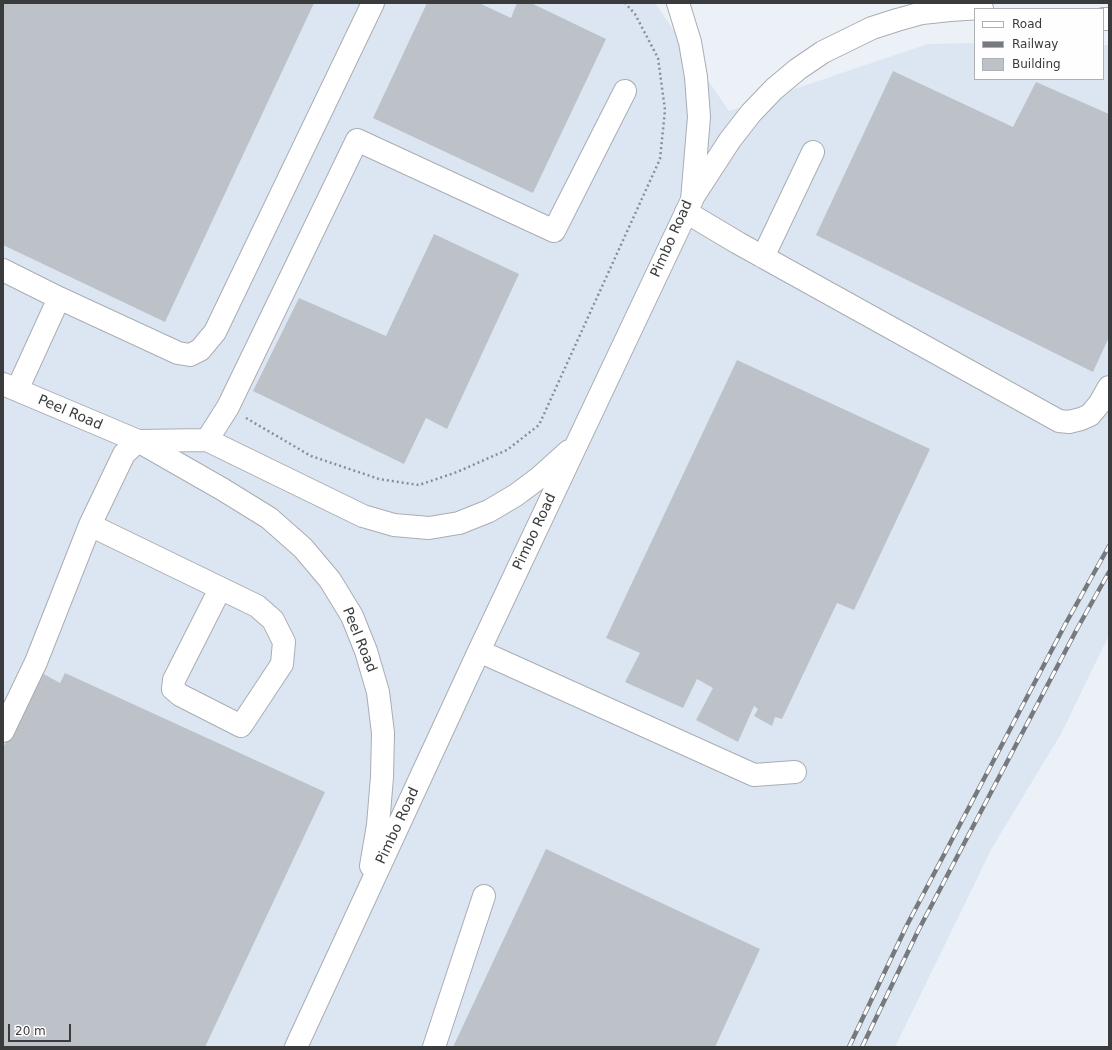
<!DOCTYPE html>
<style>
body{margin:0}
#map{position:relative;width:1112px;height:1050px;overflow:hidden;background:#ecf1f8;font-family:"DejaVu Sans",sans-serif}
canvas{display:block}
.frame{position:absolute;inset:0;border:4px solid #393b3d;pointer-events:none}
.legend{position:absolute;left:974px;top:8px;width:130px;height:72px;box-sizing:border-box;background:#fefefe;border:1px solid #afb0b1;margin:0;padding:5px 7px;list-style:none;font-size:12px;color:#393b3d}
.legend li{display:flex;align-items:center;gap:8px;height:20px}
.legend b{width:20px;border:1px solid #afb0b1}
.scale{position:absolute;left:8px;top:1024px;width:63px;height:18px;box-sizing:border-box;border:2px solid #393b3d;border-top:0;padding-left:5px;font-size:12px;line-height:14px;white-space:nowrap;color:#393b3d;-webkit-text-stroke:3px #fefefe;paint-order:stroke}
</style>
<div id="map">
<canvas width="1112" height="1050"></canvas>
<div class="frame"></div>
<ul class="legend">
<li><b style="height:5px;background:#fff"></b>Road</li>
<li><b style="height:5px;background:#76797d"></b>Railway</li>
<li><b style="height:11px;background:#bdc2c8"></b>Building</li>
</ul>
<div class="scale">20 m</div>
</div>
<script>
const ctx = document.querySelector('canvas').getContext('2d');
ctx.lineJoin = 'round';
function fillPath(path, color) { ctx.fillStyle = color; ctx.fill(path, 'evenodd'); }
const poly = rows => new Path2D(rows.map(r => 'M' + r).join(''));
function strokePath(path, color, width, dash) { ctx.strokeStyle = color; ctx.lineWidth = width; ctx.lineCap = dash ? 'butt' : 'round'; ctx.setLineDash(dash || []); ctx.stroke(path); }
function drawText(font, color, halo, rows, align = 'center') {
  ctx.font = font + ' "DejaVu Sans",sans-serif'; ctx.lineWidth = 3; ctx.setLineDash([]); ctx.textBaseline = 'middle'; ctx.strokeStyle = halo; ctx.fillStyle = color; for (const [text, x, y, turn = 0] of rows) {
    ctx.save(); ctx.translate(x, y); ctx.rotate((+turn || 0) * Math.PI / 180); ctx.textAlign = isNaN(turn) ? turn : align; if (halo) ctx.strokeText(text, 0, 0); ctx.fillText(text, 0, 0); ctx.restore();
  }
}
fillPath(poly([
 [3,3,655,3,729,111,928,44,975,43,975,79,1103,79,1103,45,1109,45,1109,635,1061,734,992,848,895,1047,3,1047]
]), '#dce6f2');
fillPath(poly([
 [3,3,314,3,165,322,3,245],
 [427,3,479,3,511,18,517,3,531,3,606,39,533,193,373,118],
 [893,71,1013,127,1036,82,1109,114,1109,337,1093,372,816,235],
 [434,234,519,274,447,429,426,418,404,464,253,391,299,298,386,336],
 [737,360,930,449,854,610,837,603,782,719,775,717,772,726,754,716,758,709,754,706,738,742,696,720,713,688,697,679,683,708,625,682,640,653,606,638],
 [40,672,60,683,65,673,325,792,205,1047,3,1047,3,748],
 [546,849,760,949,715,1047,453,1047]
]), '#bdc2c8');
const minor = poly([
 [1103,19,1109,19],
 [693,197,730,140,751,113,774,89,798,69,823,52,872,28,897,20,922,13,950,10,982,8],
 [686,212,738,243,1059,421,1069,422,1081,419,1090,415,1100,403,1109,387],
 [763,257,813,152],
 [3,270,59,298],
 [3,384,138,441,222,489,269,518,303,548,330,580,352,616,366,651,378,692,383,733,382,777,378,825,371,866],
 [17,390,59,298,178,353,190,355,200,350,215,332,373,3],
 [207,440,228,407,357,140,554,231,625,91],
 [139,441,207,440,363,516,394,525,429,528,459,523,489,511,516,495,540,477,569,451],
 [90,525,257,606,273,620,284,642,282,664,241,726,180,695,173,689,174,680,220,589],
 [479,651,754,775,795,772],
 [3,731,36,662,90,525,124,454,138,441],
 [296,1047,479,651,692,200,699,117,696,77,690,42,678,3],
 [434,1047,484,896]
]);
strokePath(minor, '#a9adb3', 24);
strokePath(poly([
 [246,418,311,456,379,479,419,485,457,472,507,450,539,425,660,159,665,110,658,58,635,14,625,3]
]), '#8a8e92', 2.5, [2, 3]);
strokePath(minor, '#fff', 22);
const rail = poly([
 [849,1047,907,925,1066,623,1109,546],
 [862,1047,918,931,1077,629,1109,572]
]);
strokePath(rail, '#76797d', 4.5);
strokePath(rail, '#fefefe', 3, [9]);
drawText('14px', '#393b3d', '#fefefe', [
 ["Pimbo Road",672,239,-66],
 ["Peel Road",70,413,23],
 ["Pimbo Road",535,532,-65],
 ["Peel Road",359,640,68],
 ["Pimbo Road",398,826,-65]
]);
</script>
